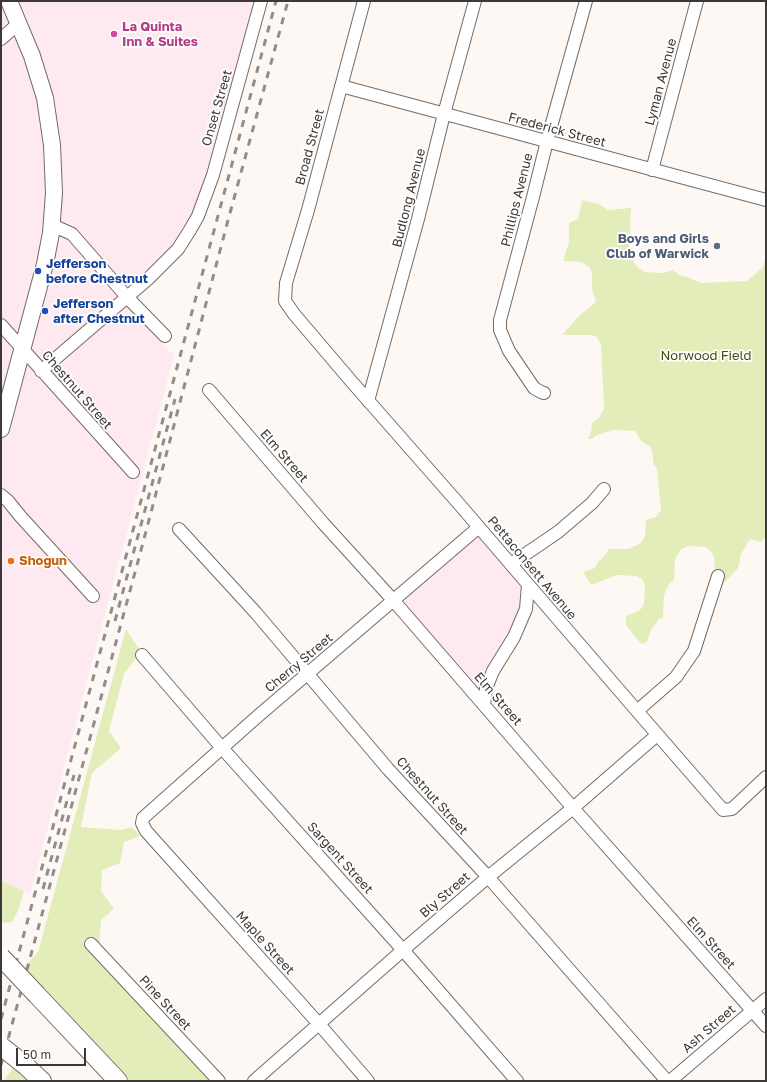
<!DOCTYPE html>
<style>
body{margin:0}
#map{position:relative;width:767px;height:1082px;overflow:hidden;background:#fef8f4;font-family:"Golos Text",sans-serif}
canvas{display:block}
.frame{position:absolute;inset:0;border:2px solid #3c3936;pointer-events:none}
.scale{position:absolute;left:16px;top:1048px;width:70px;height:18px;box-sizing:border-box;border:2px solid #3c3936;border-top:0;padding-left:5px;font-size:12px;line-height:14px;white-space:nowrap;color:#3c3936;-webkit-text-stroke:3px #fff;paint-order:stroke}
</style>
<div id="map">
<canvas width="767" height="1082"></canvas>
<div class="frame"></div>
<div class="scale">50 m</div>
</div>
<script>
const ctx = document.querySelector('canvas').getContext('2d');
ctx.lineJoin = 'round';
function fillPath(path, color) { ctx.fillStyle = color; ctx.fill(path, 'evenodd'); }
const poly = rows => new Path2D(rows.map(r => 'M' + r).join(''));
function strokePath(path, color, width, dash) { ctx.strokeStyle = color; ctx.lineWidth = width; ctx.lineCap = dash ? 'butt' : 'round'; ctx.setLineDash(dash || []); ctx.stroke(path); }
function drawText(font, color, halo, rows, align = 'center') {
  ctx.font = font + ' "Golos Text",sans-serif'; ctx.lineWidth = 3.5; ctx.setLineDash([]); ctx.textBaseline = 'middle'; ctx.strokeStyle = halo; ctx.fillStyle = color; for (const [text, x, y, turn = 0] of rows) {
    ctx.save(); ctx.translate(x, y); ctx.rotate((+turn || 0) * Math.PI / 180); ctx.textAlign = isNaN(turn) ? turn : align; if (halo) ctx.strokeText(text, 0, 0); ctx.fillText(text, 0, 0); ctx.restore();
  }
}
fillPath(poly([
 [1,1,261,1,196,220,127,303,174,356,30,894,1,881],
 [478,527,529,586,485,698,394,600]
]), '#fde9ef');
fillPath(poly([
 [582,200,598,204,608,210,631,208,629,254,637,267,645,272,662,273,673,270,679,275,690,278,701,283,747,281,763,267,766,256,766,537,761,542,750,539,741,554,738,568,720,587,716,585,714,557,710,550,705,547,688,546,681,549,675,559,674,580,669,584,664,595,663,617,659,619,651,630,647,642,641,644,626,625,626,616,640,610,644,604,645,588,643,580,636,576,617,575,591,585,583,572,595,568,598,562,606,554,609,549,629,549,641,543,645,536,646,520,656,517,661,510,657,469,654,465,651,447,642,442,635,431,613,430,595,436,592,439,588,439,591,432,592,423,599,418,604,408,601,345,597,337,592,335,562,335,579,316,596,302,592,290,592,274,590,268,582,262,563,261,569,242,569,223,578,219],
 [126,629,141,652,124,674,109,731,121,748,92,773,81,827,121,830,132,827,140,836,124,842,120,863,102,870,101,891,114,909,101,920,99,948,215,1081,118,1081,21,971,38,952],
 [1,881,24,891,18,911,12,922,4,923,1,921],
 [13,1068,23,1077,27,1081,3,1081]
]), '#e3edb9');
const minor = poly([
 [364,1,308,210,286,283,285,301,294,314,351,381,459,504,637,711,723,810,732,809,766,777],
 [1,39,19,23],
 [341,86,766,200],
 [652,170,697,1],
 [52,225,72,234,127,297,165,336],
 [1,325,133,472],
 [41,371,148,279,178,249,190,230,198,216,213,175,261,1],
 [209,390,323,523,393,600,573,808,766,1026],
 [544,393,541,392,534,388,509,351,500,330,500,320,533,197,547,141,586,1],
 [368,401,418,219,444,114,475,1],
 [1,495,8,501,21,517,93,596],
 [179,529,256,613,388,769,488,877,667,1081],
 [511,564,558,532,592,503,604,489],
 [142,655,222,748,403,950,517,1081],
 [484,705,486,689,489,681,493,671,514,637,526,609,528,585],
 [637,711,676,677,694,651,718,576],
 [91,944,219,1081],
 [254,1081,403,950,488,877,573,808,657,735],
 [368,1081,319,1024,146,831,142,823,143,818,258,716,479,527],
 [670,1081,766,999]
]);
const major = poly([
 [1,429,45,264,51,233,54,193,52,145,45,98,32,56,9,1]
]);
const highway = poly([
 [37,995,118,1081],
 [26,1066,42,1081]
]);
strokePath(minor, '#746b65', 14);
strokePath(major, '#746b65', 18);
strokePath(highway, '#746b65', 20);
strokePath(minor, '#fff', 12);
strokePath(major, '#fff', 16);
strokePath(highway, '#fff', 18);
strokePath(poly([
 [115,621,175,399],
 [43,889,74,775],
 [1,1019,276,1],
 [1,1065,140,554,227,224,288,1]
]), '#928d8a', 3, [7, 7]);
const highwayBridge = poly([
 [1,957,37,995],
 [1,1046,26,1066]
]);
strokePath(highwayBridge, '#746b65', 20, []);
strokePath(highwayBridge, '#fff', 18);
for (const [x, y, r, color] of [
 [114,34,4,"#d1479c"],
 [717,246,4,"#5c6f8a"],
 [38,271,4,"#1a4fb4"],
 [45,311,4,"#1a4fb4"],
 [11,561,4,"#e8710a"]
]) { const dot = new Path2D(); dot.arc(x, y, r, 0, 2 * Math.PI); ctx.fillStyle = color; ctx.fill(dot); strokePath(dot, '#fff', 1.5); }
drawText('bold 13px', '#b23c85', '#fff', [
 ["La Quinta",122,27],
 ["Inn & Suites",122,42]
], 'left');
drawText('13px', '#3c3936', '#fff', [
 ["Lyman Avenue",661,82,-75],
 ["Onset Street",217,108,-74],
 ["Frederick Street",557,130,15],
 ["Broad Street",310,147,-75],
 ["Budlong Avenue",409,198,-76],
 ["Phillips Avenue",517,200,-76],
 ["Chestnut Street",77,390,49],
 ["Elm Street",284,456,49],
 ["Pettaconsett Avenue",532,568,50],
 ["Cherry Street",299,663,-40],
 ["Elm Street",498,699,49],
 ["Chestnut Street",432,796,48],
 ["Sargent Street",340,858,48],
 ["Bly Street",445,895,-41],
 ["Maple Street",265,943,48],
 ["Elm Street",711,943,48],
 ["Pine Street",165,1003,47],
 ["Ash Street",709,1029,-41]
]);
drawText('bold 13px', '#4e5e75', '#fff', [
 ["Boys and Girls",709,239],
 ["Club of Warwick",709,254]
], 'right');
drawText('bold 13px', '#164399', '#fff', [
 ["Jefferson",46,264],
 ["before Chestnut",46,279],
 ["Jefferson",53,304],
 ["after Chestnut",53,319]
], 'left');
drawText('13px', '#454d09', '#fff', [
 ["Norwood Field",706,356]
]);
drawText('bold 13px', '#c56008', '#fff', [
 ["Shogun",19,561]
], 'left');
</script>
